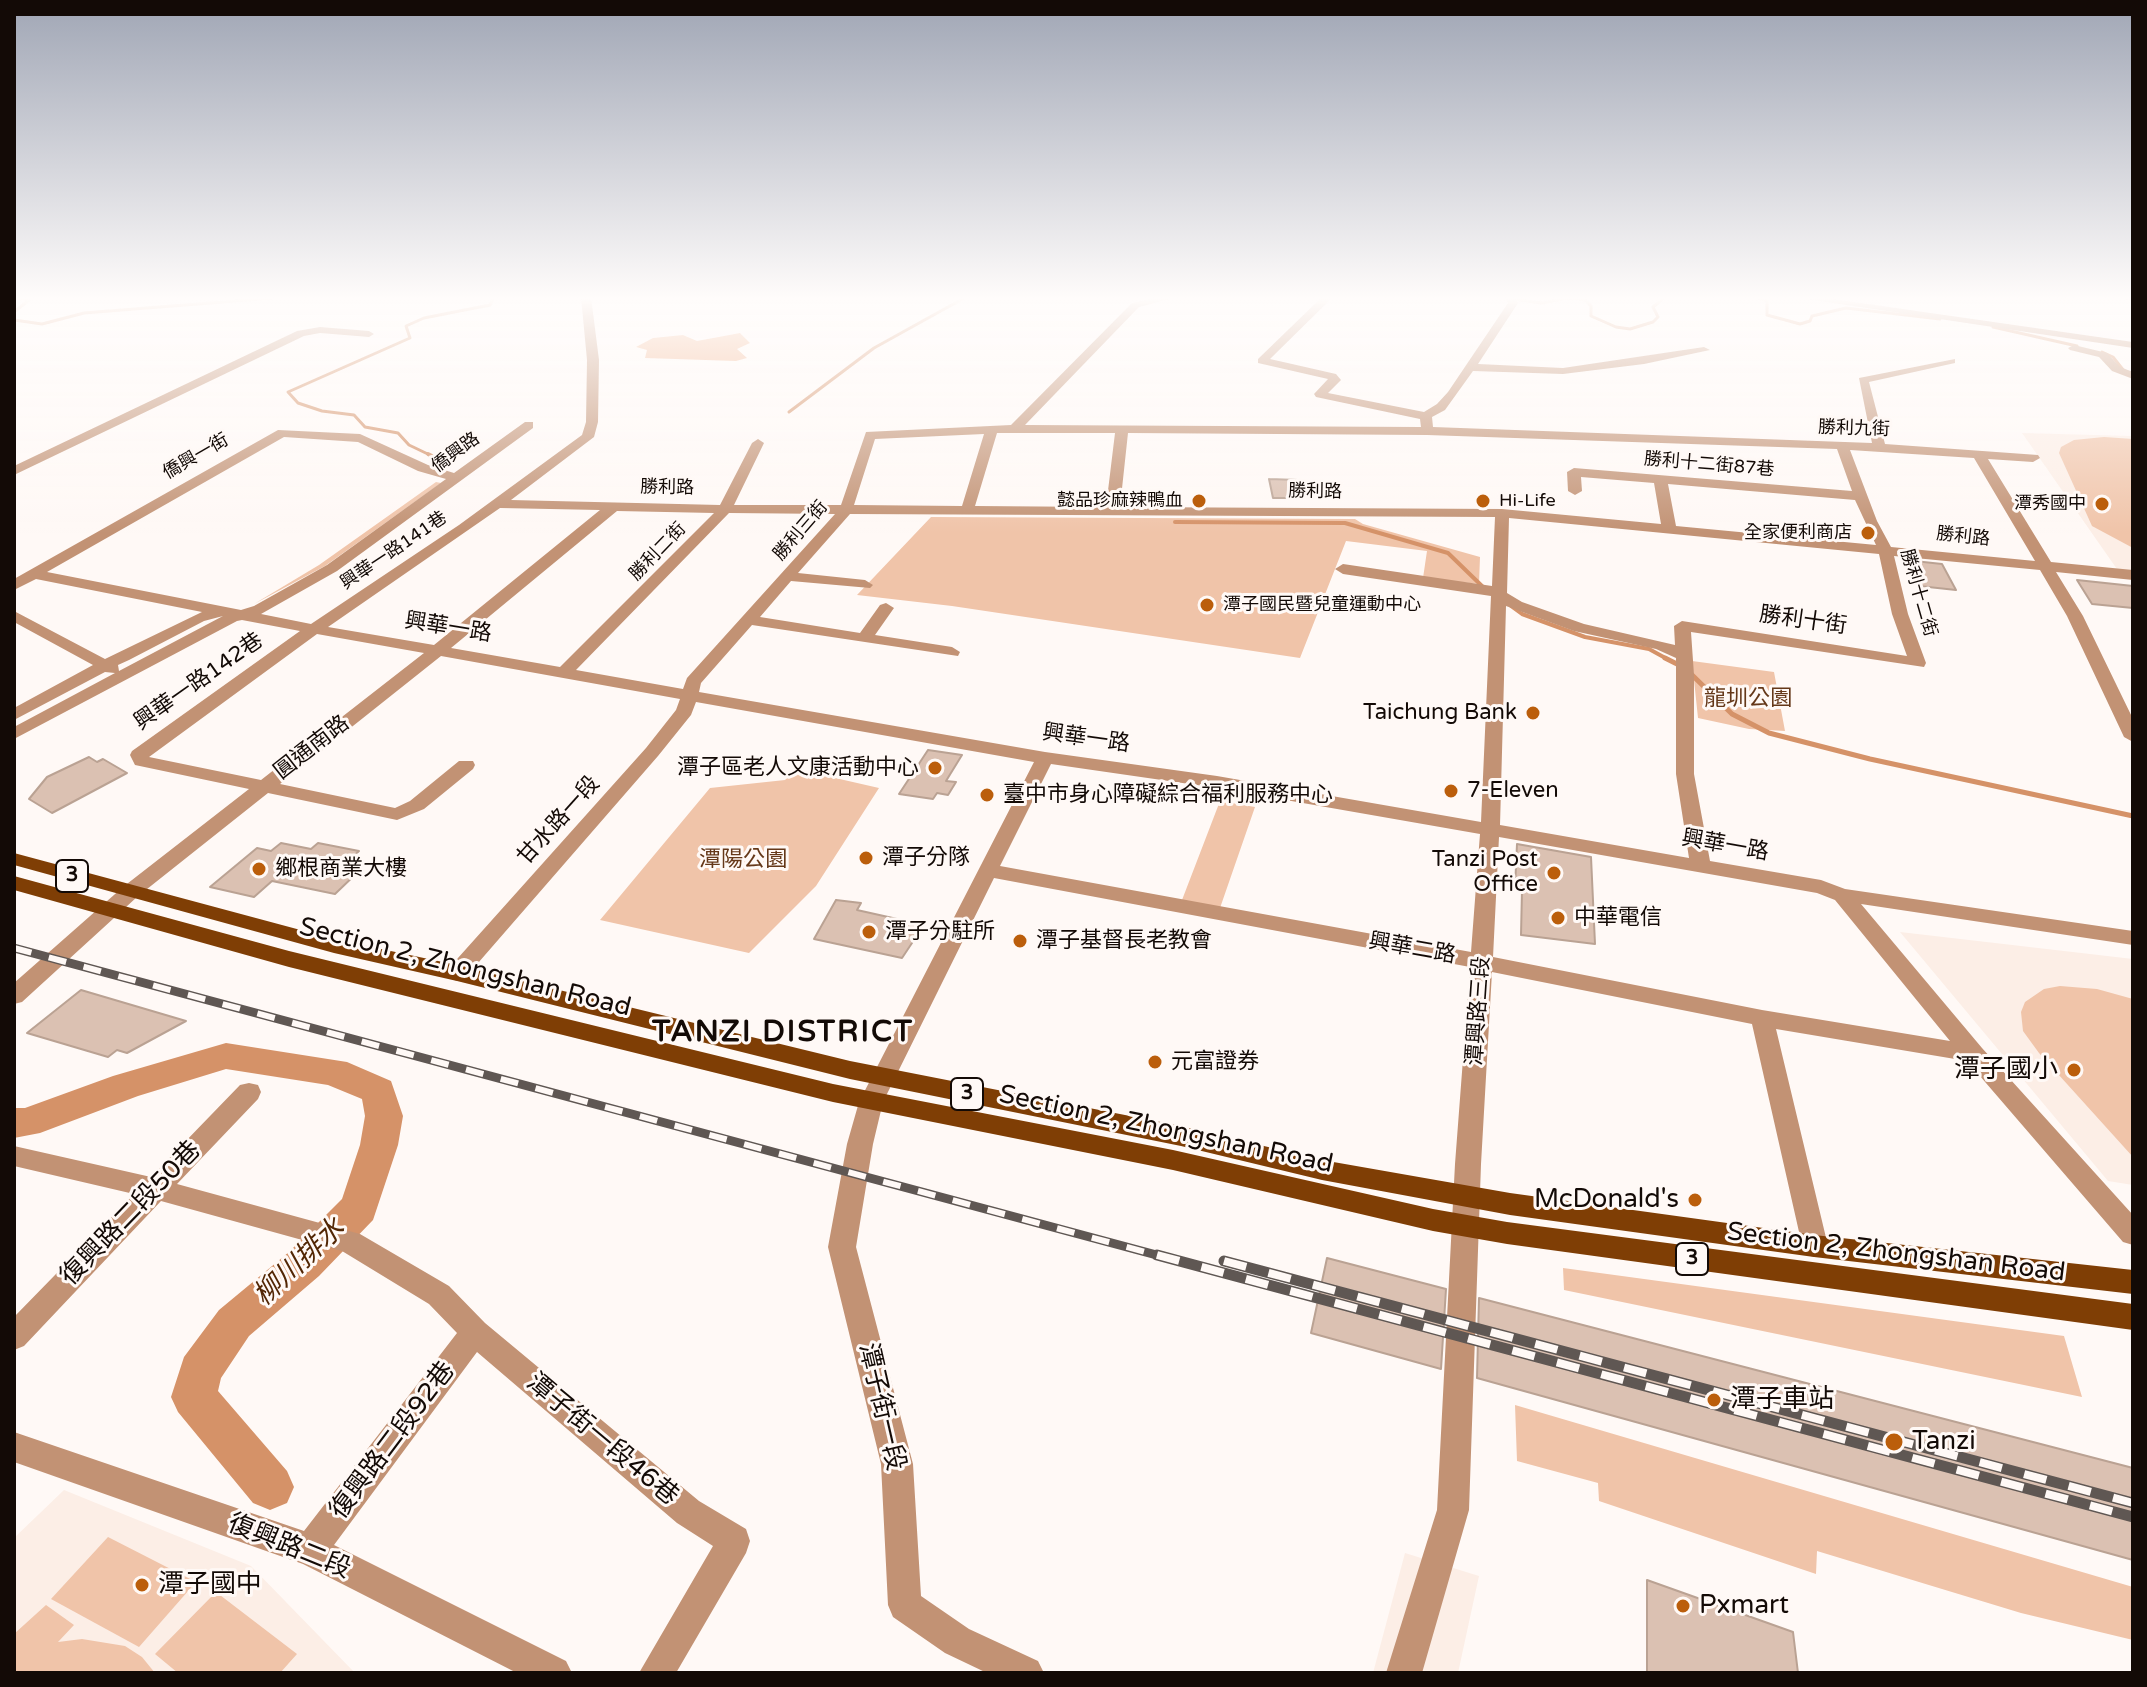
<!DOCTYPE html>
<meta charset="utf-8">
<style>
body{margin:0}
#map{position:relative;width:2147px;height:1687px;overflow:hidden;background:#fff9f6;font-family:"Varela Round",sans-serif}
canvas{display:block}
.frame{position:absolute;inset:0;border:16px solid #130a06;pointer-events:none}
</style>
<div id="map">
<canvas width="2147" height="1687"></canvas>
<div class="frame"></div>
</div>
<script>
const ctx = document.querySelector('canvas').getContext('2d');
ctx.lineJoin = 'round';
function fillPath(path, color) { ctx.fillStyle = color; ctx.fill(path, 'evenodd'); }
const poly = rows => new Path2D(rows.map(r => 'M' + r).join(''));
function strokePath(path, color, width, dash) { ctx.strokeStyle = color; ctx.lineWidth = width; ctx.lineCap = dash ? 'butt' : 'round'; ctx.setLineDash(dash || []); ctx.stroke(path); }
function drawText(font, color, halo, rows, align = 'center') {
  ctx.font = font + ' "Varela Round","Noto Sans TC",sans-serif'; ctx.lineWidth = 6; ctx.setLineDash([]); ctx.textBaseline = 'middle'; ctx.strokeStyle = halo; ctx.fillStyle = color; for (const [text, x, y, turn = 0] of rows) {
    ctx.save(); ctx.translate(x, y); ctx.rotate((+turn || 0) * Math.PI / 180); ctx.textAlign = isNaN(turn) ? turn : align; if (halo) ctx.strokeText(text, 0, 0); ctx.fillText(text, 0, 0); ctx.restore();
  }
}
fillPath(poly([
 [2022,433,2133,436,2133,573,2119,572],
 [1900,932,2133,959,2133,1185,2108,1181],
 [64,1490,251,1566,355,1673,14,1673,14,1538],
 [1405,1553,1479,1576,1458,1673,1373,1673]
]), '#fceee6');
fillPath(poly([
 [2104,437,2133,439,2133,548,2092,526,2059,453,2061,447,2074,440],
 [436,482,441,483,325,566,254,604,319,565],
 [931,517,1355,519,1363,524,1480,557,1479,584,1423,578,1427,551,1346,541,1300,658,952,606,857,595],
 [1692,661,1774,672,1785,731,1749,729,1698,718],
 [796,769,879,788,816,886,749,953,600,920,710,788,785,780],
 [1220,801,1255,807,1220,908,1182,900],
 [2060,986,2097,989,2133,999,2133,1157,2039,1053,2023,1031,2021,1012,2025,1002,2044,989],
 [1563,1268,2064,1336,2082,1397,1564,1290],
 [1515,1405,2133,1587,2133,1640,2021,1613,1817,1551,1816,1574,1599,1501,1598,1483,1517,1461],
 [108,1537,196,1582,139,1647,51,1599],
 [216,1592,297,1654,280,1673,178,1673,155,1654],
 [46,1605,74,1625,58,1642,82,1639,125,1646,142,1657,155,1673,14,1673,14,1634]
]), '#f0c4a9');
fillPath(poly([
 [740,333,750,343,737,349,747,358,736,361,645,358,647,350,636,347,653,338,683,335,697,341]
]), '#efaa7f');
strokePath(poly([
 [14,297,29,300,14,312],
 [1518,297,1519,300,1542,303,1568,298,1585,300,1591,306,1591,316,1616,327,1630,329,1653,322,1658,317,1653,307,1665,297],
 [1756,297,1767,301,1767,315,1800,324,1810,321,1812,316,1846,308,1940,319],
 [14,320,42,324,84,313,285,297],
 [1993,327,2077,346],
 [2102,352,2113,357,2124,371,2133,374],
 [789,412,874,348,966,297],
 [432,456,409,445,398,433,365,427,354,415,322,411,298,403,288,392,410,338,406,326,424,318,490,305,494,297]
]), '#d59268', 3);
strokePath(poly([
 [428,454,440,460],
 [1175,522,1345,523,1448,553,1483,587],
 [1511,606,1522,614,1585,637,1649,649,1669,660]
]), '#d59268', 4);
strokePath(poly([
 [1665,658,1681,666],
 [1689,672,1732,714,1769,733,1870,759,2133,816]
]), '#d59268', 5);
fillPath(poly([
 [226,1043,347,1062,391,1081,403,1116,398,1145,373,1220,319,1276,249,1336,221,1378,218,1391,287,1471,294,1487,287,1503,270,1510,253,1503,178,1412,171,1397,184,1357,219,1310,289,1252,342,1199,360,1145,365,1116,362,1099,328,1085,226,1069,138,1096,40,1133,14,1138,14,1108,25,1108,113,1076,226,1043]
]), '#d59268');
const building = poly([
 [1269,479,1298,480,1303,498,1273,498,1269,479],
 [1905,560,1942,564,1956,590,1919,586,1905,560],
 [2077,580,2133,586,2133,608,2092,604,2077,580],
 [928,750,962,755,946,781,956,782,948,795,937,793,933,799,899,794,928,750],
 [89,757,97,762,103,759,127,773,52,813,29,799,47,777,89,757],
 [281,843,311,849,318,843,359,851,342,867,360,870,335,894,272,881,254,897,210,887,257,848,271,851,281,843],
 [1517,844,1591,857,1595,944,1521,935,1522,890,1515,888,1517,844],
 [836,900,861,903,857,910,924,925,902,958,814,939,836,900],
 [81,990,186,1021,127,1053,117,1050,108,1057,27,1033,81,990],
 [1327,1258,1446,1289,1441,1369,1311,1333,1327,1258],
 [1479,1298,2133,1468,2133,1560,1477,1378,1479,1298],
 [1647,1580,1793,1632,1798,1673,1647,1673,1647,1580]
]);
fillPath(building, '#dbc1b2');
strokePath(building, '#baa293', 2);
fillPath(poly([
 [581,297,591,297,599,360,598,422,594,437,511,500,720,505,752,443,758,439,764,443,734,505,841,505,866,432,1011,425,1132,303,1159,297,1178,297,1139,307,1025,425,1421,427,1420,419,1316,397,1314,394,1328,379,1258,363,1258,359,1322,297,1333,297,1270,359,1336,374,1341,380,1328,393,1424,412,1437,404,1448,392,1508,303,1504,297,1514,297,1518,303,1478,364,1563,368,1704,347,1710,350,1644,364,1563,374,1473,371,1445,410,1432,417,1433,427,1872,443,1859,378,1955,359,1955,363,1869,382,1885,444,2038,455,2040,458,2033,462,1988,459,2051,562,2133,570,2133,580,2056,572,2083,616,2133,719,2133,742,2124,737,2067,616,2040,570,1894,556,1908,614,1926,663,1924,667,1691,632,1694,675,1694,774,1710,861,1821,880,1845,889,2133,931,2133,945,1861,904,1982,1048,2133,1215,2133,1245,2123,1242,1967,1061,1776,1029,1828,1246,1824,1254,1814,1257,1804,1254,1752,1024,1492,972,1481,1164,1469,1510,1422,1673,1386,1673,1437,1510,1455,1164,1470,967,994,878,883,1102,873,1144,856,1247,913,1464,921,1596,969,1629,1038,1661,1044,1673,987,1673,945,1653,893,1617,888,1605,881,1464,828,1247,847,1144,859,1102,1034,762,696,702,691,715,658,756,465,978,457,981,449,978,446,973,449,968,646,748,676,710,680,699,441,656,280,784,395,808,410,801,459,761,473,761,475,765,473,769,424,809,397,820,268,793,137,897,22,1002,14,1004,14,983,123,887,249,789,135,765,130,755,132,751,300,631,242,620,237,621,14,739,14,727,115,673,105,672,14,720,14,708,93,665,14,622,14,611,105,659,202,612,36,579,14,590,14,579,278,430,360,434,428,465,454,473,525,422,533,422,533,428,337,571,261,614,311,624,459,525,582,435,586,422,587,360,581,297],
 [997,433,1115,433,1106,507,975,506,997,433],
 [1128,433,1427,435,1837,449,1852,491,1574,468,1567,472,1568,491,1575,495,1582,491,1581,477,1654,483,1661,524,1502,509,1120,507,1128,433],
 [984,434,962,506,854,505,875,439,984,434],
 [284,437,358,442,418,471,446,479,327,565,254,606,241,610,47,572,284,437],
 [1850,450,1974,458,2035,561,1891,547,1877,521,1850,450],
 [1668,484,1855,500,1876,545,1676,526,1668,484],
 [500,508,600,510,434,645,328,627,500,508],
 [617,511,714,513,560,667,451,648,617,511],
 [729,513,835,514,687,678,683,689,576,670,729,513],
 [850,514,1495,517,1492,586,1343,564,1335,569,1343,574,1491,596,1481,822,1217,776,1045,752,699,692,701,683,752,625,958,656,960,652,952,647,875,635,894,608,886,603,880,605,860,633,760,617,791,581,870,588,873,585,865,580,798,573,850,514],
 [1509,518,1879,554,1892,614,1907,656,1682,621,1674,626,1675,645,1584,624,1522,602,1507,593,1509,518],
 [1506,606,1574,631,1656,649,1676,658,1676,774,1689,858,1500,825,1506,606],
 [223,616,119,671,118,665,129,660,204,621,223,616],
 [317,634,424,653,261,780,149,757,317,634],
 [1051,764,1217,788,1480,834,1471,952,1000,866,1051,764],
 [1499,837,1817,893,1835,900,1950,1041,1762,1010,1493,957,1499,837],
 [1793,297,1819,297,2133,342,2133,348,1793,297],
 [2124,297,2133,297,2133,302,2125,299,2124,297],
 [320,327,369,331,374,334,369,337,320,333,304,336,14,475,14,466,297,331,320,327],
 [2074,345,2107,353,2120,367,2133,372,2133,379,2112,371,2099,357,2070,350,2068,348,2074,345],
 [249,1083,258,1085,261,1092,258,1099,177,1184,360,1234,449,1286,485,1323,699,1501,746,1529,750,1541,746,1553,676,1673,639,1673,713,1546,677,1523,477,1352,334,1545,566,1661,572,1673,517,1673,303,1564,14,1462,14,1432,304,1531,457,1333,429,1304,342,1251,161,1201,24,1346,14,1350,14,1317,134,1194,14,1166,14,1146,151,1177,240,1085,249,1083]
]), '#c29274');
fillPath(poly([
 [14,853,334,939,457,965,850,1061,1181,1126,1322,1160,1510,1193,1814,1235,2133,1270,2133,1294,1814,1257,1510,1215,1322,1180,1181,1146,850,1079,457,981,334,953,14,865,14,853],
 [14,876,289,951,833,1084,1173,1150,1433,1209,1507,1222,2133,1304,2133,1330,1507,1244,1433,1231,1173,1170,833,1102,289,967,14,890,14,876]
]), '#7f3e05');
const railFar1 = poly([
 [14,948,1164,1257]
]);
const rail = poly([
 [1157,1255,2133,1517],
 [1224,1261,2133,1503]
]);
strokePath(railFar1, '#5f5753', 9);
strokePath(rail, '#5f5753', 11);
strokePath(railFar1, '#fff9f6', 6, [18]);
strokePath(rail, '#fff9f6', 8, [23]);
const sky = ctx.createLinearGradient(0, 0, 0, 533);
sky.addColorStop(0, '#a0a6b5');
sky.addColorStop(0.56, '#fffcfb');
sky.addColorStop(1, '#fffcfb00');
ctx.fillStyle = sky;
ctx.fillRect(0, 0, 2147, 533);
for (const [x, y, r, color] of [
 [1199,501,8,"#bb5e0b"],
 [1483,501,8,"#bb5e0b"],
 [2102,504,8,"#bb5e0b"],
 [1868,533,8,"#bb5e0b"],
 [1207,605,8,"#bb5e0b"],
 [1533,713,8,"#bb5e0b"],
 [935,768,8,"#bb5e0b"],
 [1451,791,8,"#bb5e0b"],
 [987,795,8,"#bb5e0b"],
 [866,858,8,"#bb5e0b"],
 [259,869,8,"#bb5e0b"],
 [1554,873,8,"#bb5e0b"],
 [1558,918,8,"#bb5e0b"],
 [869,932,8,"#bb5e0b"],
 [1020,941,8,"#bb5e0b"],
 [1155,1062,8,"#bb5e0b"],
 [2074,1070,8,"#bb5e0b"],
 [1695,1200,8,"#bb5e0b"],
 [1714,1400,8,"#bb5e0b"],
 [1894,1442,10,"#bb5e0b"],
 [142,1585,8,"#bb5e0b"],
 [1683,1606,8,"#bb5e0b"]
]) { const dot = new Path2D(); dot.arc(x, y, r, 0, 2 * Math.PI); ctx.fillStyle = color; ctx.fill(dot); strokePath(dot, '#fff9f6', 3); }
drawText('18px', '#130a06', '#fff9f6', [
 ["勝利九街",1854,429,2],
 ["僑興路",456,453,-36],
 ["僑興一街",196,457,-30],
 ["勝利十二街87巷",1709,465,5],
 ["勝利路",667,488,1],
 ["勝利路",1315,492,1],
 ["勝利三街",801,531,-49],
 ["勝利路",1963,537,6],
 ["興華一路141巷",394,551,-34],
 ["勝利二街",658,552,-46],
 ["勝利十二街",1918,593,74]
]);
drawText('18px', '#130a06', '#fff9f6', [
 ["懿品珍麻辣鴨血",1183,501],
 ["Hi-Life",1499,501,"left"],
 ["潭秀國中",2086,504],
 ["全家便利商店",1852,533],
 ["潭子國民暨兒童運動中心",1223,605,"left"]
], 'right');
for (const [x, y, w] of [
 [72,876,32],
 [967,1094,32],
 [1692,1259,32]
]) { const box = new Path2D(); box.roundRect(x - w / 2, y - 16, w, 32, 6); ctx.fillStyle = '#fff9f6'; ctx.fill(box); strokePath(box, '#130a06', 2); }
drawText('bold 20px', '#130a06', null, [
 ["3",72,876],
 ["3",967,1094],
 ["3",1692,1259]
]);
drawText('22px', '#130a06', '#fff9f6', [
 ["勝利十街",1803,621,8],
 ["興華一路",448,628,9],
 ["興華一路142巷",199,682,-35],
 ["興華一路",1086,739,8],
 ["圓通南路",312,748,-38],
 ["甘水路一段",559,821,-48],
 ["興華一路",1725,846,10],
 ["興華二路",1412,949,10],
 ["潭興路三段",1479,1011,-86]
]);
drawText('22px', '#653819', '#fff9f6', [
 ["龍圳公園",1748,699],
 ["潭陽公園",743,860]
]);
drawText('22px', '#130a06', '#fff9f6', [
 ["Taichung Bank",1517,713,"right"],
 ["潭子區老人文康活動中心",919,768,"right"],
 ["7-Eleven",1467,791],
 ["臺中市身心障礙綜合福利服務中心",1003,795],
 ["潭子分隊",882,858],
 ["Tanzi Post",1538,860,"right"],
 ["Office",1538,885,"right"],
 ["鄉根商業大樓",275,869],
 ["中華電信",1574,918],
 ["潭子分駐所",885,932],
 ["潭子基督長老教會",1036,941],
 ["元富證券",1171,1062]
], 'left');
drawText('26px', '#130a06', '#fff9f6', [
 ["Section 2, Zhongshan Road",465,968,14],
 ["Section 2, Zhongshan Road",1166,1130,12],
 ["復興路二段50巷",131,1214,-46],
 ["Section 2, Zhongshan Road",1896,1253,7],
 ["潭子街一段",881,1407,77],
 ["潭子街一段46巷",602,1440,40],
 ["復興路二段92巷",393,1441,-53],
 ["復興路二段",289,1547,22]
]);
drawText('26px', '#130a06', '#fff9f6', [
 ["潭子國小",2058,1070,"right"],
 ["McDonald's",1679,1200,"right"],
 ["潭子車站",1730,1400],
 ["Tanzi",1912,1442],
 ["潭子國中",158,1585],
 ["Pxmart",1699,1606]
], 'left');
drawText('italic 28px', '#522604', '#fff9f6', [
 ["柳川排水",300,1263,-43]
]);
ctx.letterSpacing = '2px';
drawText('bold 30px', '#130a06', '#fff9f6', [
 ["TANZI DISTRICT",783,1033]
]);
ctx.letterSpacing = '0px';
</script>
